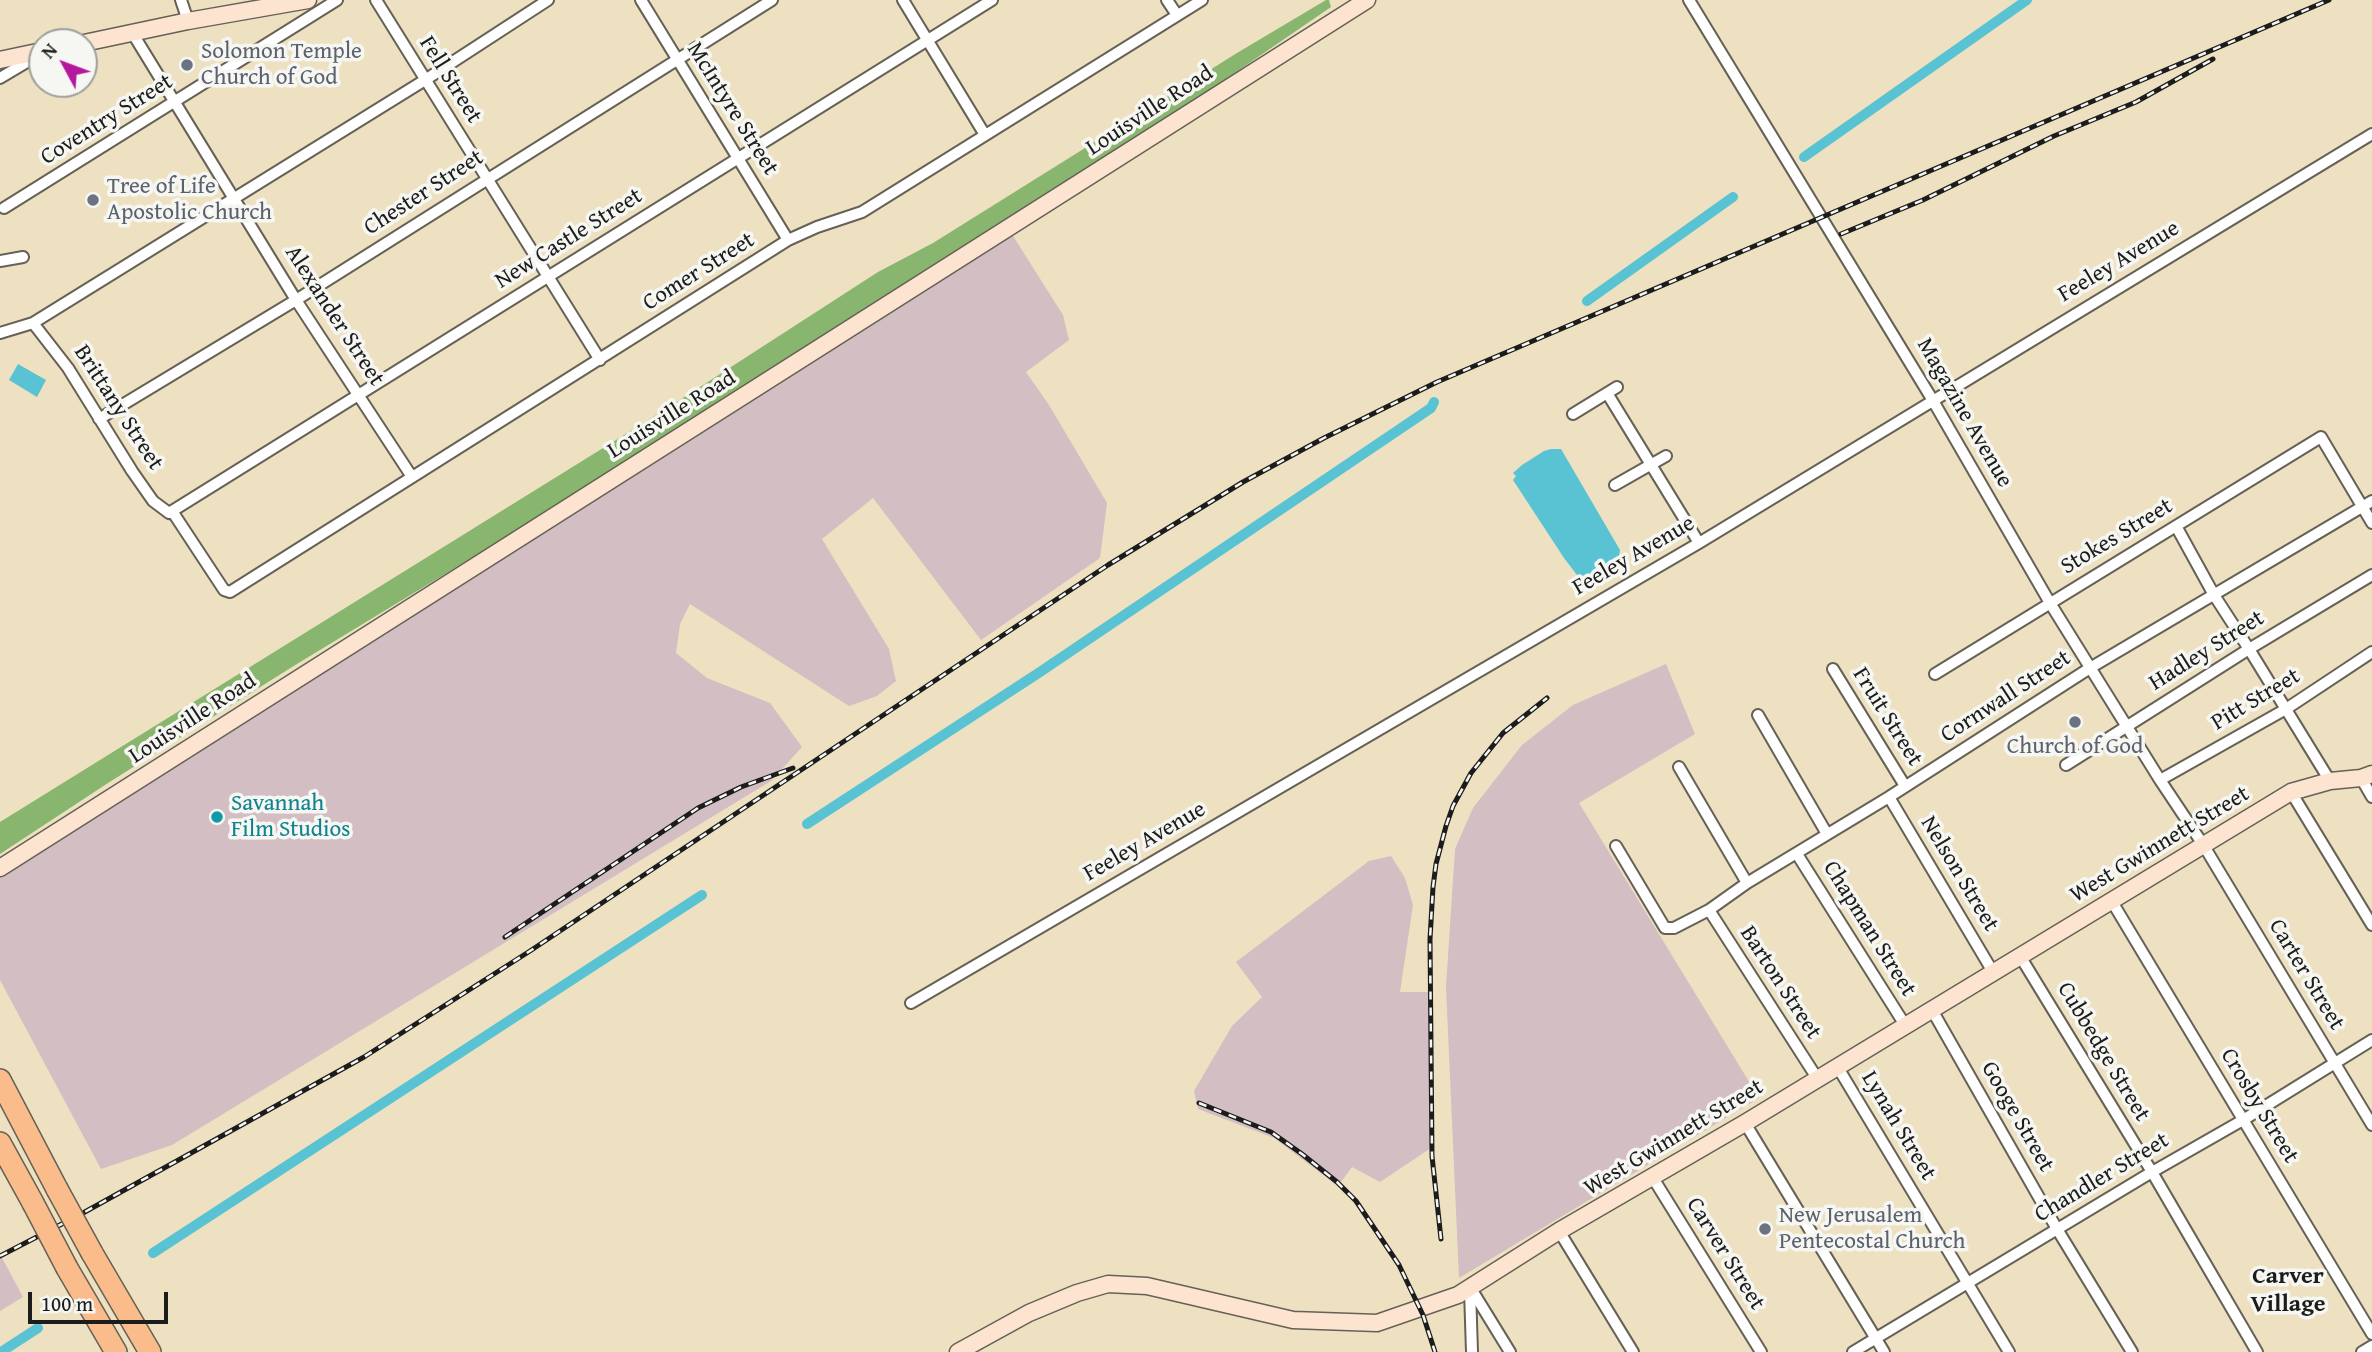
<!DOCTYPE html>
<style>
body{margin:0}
#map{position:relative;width:2372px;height:1352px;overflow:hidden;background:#ede1c1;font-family:"Gentium Book Plus",serif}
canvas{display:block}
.north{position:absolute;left:28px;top:28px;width:70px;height:70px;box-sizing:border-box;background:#f6f6f2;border:2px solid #9f9f9c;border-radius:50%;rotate:311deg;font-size:19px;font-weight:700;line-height:28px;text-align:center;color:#1c1c1c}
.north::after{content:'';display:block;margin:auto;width:24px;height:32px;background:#b5179e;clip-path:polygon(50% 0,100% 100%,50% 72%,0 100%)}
.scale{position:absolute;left:28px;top:1292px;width:140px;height:32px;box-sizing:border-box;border:4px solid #1c1c1c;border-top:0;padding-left:9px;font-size:21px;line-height:24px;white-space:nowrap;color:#1c1c1c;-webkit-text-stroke:5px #f6f6f2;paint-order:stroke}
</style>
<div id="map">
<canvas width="2372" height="1352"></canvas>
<div class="north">N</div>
<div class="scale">100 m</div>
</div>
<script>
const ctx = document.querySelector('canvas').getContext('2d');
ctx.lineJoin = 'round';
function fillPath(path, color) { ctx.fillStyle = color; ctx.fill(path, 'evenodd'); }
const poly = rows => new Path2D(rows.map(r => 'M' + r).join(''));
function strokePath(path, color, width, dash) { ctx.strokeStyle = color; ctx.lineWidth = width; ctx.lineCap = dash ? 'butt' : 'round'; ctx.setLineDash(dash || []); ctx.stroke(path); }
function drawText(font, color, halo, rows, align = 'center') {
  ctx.font = font + ' "Gentium Book Plus",serif'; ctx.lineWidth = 7; ctx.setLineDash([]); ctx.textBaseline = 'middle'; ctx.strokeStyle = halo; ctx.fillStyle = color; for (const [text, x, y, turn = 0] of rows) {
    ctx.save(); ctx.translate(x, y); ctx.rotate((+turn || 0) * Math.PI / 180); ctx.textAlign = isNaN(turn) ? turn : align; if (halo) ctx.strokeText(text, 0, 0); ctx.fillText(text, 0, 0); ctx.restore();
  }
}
fillPath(poly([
 [1008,228,1063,315,1069,340,1026,372,1049,405,1107,503,1100,558,981,640,873,498,822,539,889,649,896,681,877,696,849,706,690,604,680,624,676,653,707,678,770,703,802,747,771,781,172,1145,101,1169,0,980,0,868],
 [1666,664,1695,734,1579,803,1759,1098,1459,1278,1446,987,1455,849,1473,808,1522,745,1573,705],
 [1391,856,1405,878,1413,905,1400,992,1431,992,1431,1148,1380,1182,1352,1167,1338,1186,1274,1138,1198,1109,1194,1091,1232,1026,1262,997,1236,962,1369,861],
 [0,1254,23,1297,0,1311]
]), '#d2bec3');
fillPath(poly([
 [1326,0,1329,0,1331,7,1223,81,946,259,478,554,292,667,108,783,0,854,0,822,666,409,878,272,933,243,1237,53]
]), '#89b66f');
fillPath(poly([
 [18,364,46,380,37,397,9,380],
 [1551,449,1561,449,1620,550,1618,563,1588,583,1580,579,1564,558,1513,480,1516,476,1513,473,1522,465,1544,451]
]), '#59c3d4');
strokePath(poly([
 [1804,157,2027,0],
 [1587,301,1733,197],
 [807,824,1040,672,1431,408,1434,402],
 [153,1253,702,895],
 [1,1352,38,1328]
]), '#59c3d4', 10);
const minor = poly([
 [181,0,188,21],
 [376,0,600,360],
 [641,0,788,240],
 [903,0,985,135],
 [1167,0,1177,15],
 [1689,0,1932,399,2050,603,2160,780,2204,846,2372,1125],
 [133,34,296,300,412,477],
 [0,78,37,56],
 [4,208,337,0],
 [0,261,23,257],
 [33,323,68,368,132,471,153,501,169,513,992,0],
 [0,333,33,323,425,80,548,0],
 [1607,393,1699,543],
 [1573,414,1617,387],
 [99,419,296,300,772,0],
 [1615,485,1666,456],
 [172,511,224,590,230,592,788,240,817,227,862,212,1202,0],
 [2176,526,2214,595,2249,649,2330,781],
 [1833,669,1905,786],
 [1935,674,2321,437,2372,523],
 [1758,715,1827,834],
 [2066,765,2249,649,2372,575],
 [1679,767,1747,883],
 [2361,778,2372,797],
 [2160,780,2286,709,2372,652],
 [2291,792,2372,925],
 [1889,797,1993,972],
 [1616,846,1665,928,1674,928,1709,910,1747,883,1889,797,2090,668,2372,501],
 [1797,854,1905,1025],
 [2111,900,2372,1334],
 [1709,910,1817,1078],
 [2020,956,2152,1172,2257,1352],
 [911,1003,1699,543,2372,134],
 [1932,1010,2057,1229,2132,1352],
 [1837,1066,2009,1352],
 [1745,1123,1884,1352],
 [1653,1178,1761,1352],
 [1559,1231,1633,1352],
 [1470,1287,1510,1352],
 [1470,1290,1472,1352],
 [1853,1352,2152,1172,2243,1120,2372,1040],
 [2362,1352,2372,1346]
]);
const secondary = poly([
 [84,43,188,21,308,0],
 [0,60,42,51],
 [0,868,1367,0],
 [958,1352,1029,1313,1077,1293,1108,1284,1147,1286,1293,1320,1377,1323,1458,1295,1559,1231,1745,1123,2291,792,2330,781,2361,778,2372,774]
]);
const motorway = poly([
 [0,1080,57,1189],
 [0,1143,33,1203],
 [92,1253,150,1352],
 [67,1268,116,1352]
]);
strokePath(minor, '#656156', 14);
strokePath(secondary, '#656156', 19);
strokePath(motorway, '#656156', 24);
strokePath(minor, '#fff', 10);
strokePath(secondary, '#fde4d1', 16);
strokePath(motorway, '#fabc8b', 21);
const rail = poly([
 [1841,234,1923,200,2054,136,2136,102,2213,59],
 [505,937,698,808,741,787,793,768],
 [1199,1103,1271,1132,1302,1154,1337,1182,1356,1201,1399,1265,1423,1315,1435,1352],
 [1441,1239,1432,1156,1430,939,1433,887,1436,864,1446,826,1453,806,1471,773,1503,733,1547,698],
 [0,1256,83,1213,364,1057,530,951,1108,565,1243,482,1324,438,1437,382,2329,0]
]);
strokePath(rail, '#1c1c1c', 5);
strokePath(rail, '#f6f6f2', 2.5, [8]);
const motorwayBridge = poly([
 [57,1189,92,1253],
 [33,1203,67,1268]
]);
strokePath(motorwayBridge, '#656156', 24, []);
strokePath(motorwayBridge, '#fabc8b', 21);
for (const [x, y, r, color] of [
 [187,65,7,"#6b7280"],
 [93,200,7,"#6b7280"],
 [2075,722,7,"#6b7280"],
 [217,817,7,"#0f9aa8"],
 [1765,1229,7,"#6b7280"]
]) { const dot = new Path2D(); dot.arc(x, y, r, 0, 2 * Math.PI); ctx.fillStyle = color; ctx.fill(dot); strokePath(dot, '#f6f6f2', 2.5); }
drawText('23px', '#5b616d', '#f6f6f2', [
 ["Solomon Temple",201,52],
 ["Church of God",201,78],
 ["Tree of Life",107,187],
 ["Apostolic Church",107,213],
 ["Church of God",2075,747,"center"],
 ["New Jerusalem",1779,1216],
 ["Pentecostal Church",1779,1242]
], 'left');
drawText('23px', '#1c1c1c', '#f6f6f2', [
 ["Fell Street",450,80,58],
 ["McIntyre Street",732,109,58],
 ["Louisville Road",1150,111,-33],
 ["Coventry Street",107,120,-32],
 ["Chester Street",424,193,-33],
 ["New Castle Street",569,239,-32],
 ["Feeley Avenue",2119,262,-31],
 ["Comer Street",699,272,-32],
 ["Alexander Street",334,316,57],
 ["Brittany Street",118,408,57],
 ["Magazine Avenue",1964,413,60],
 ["Louisville Road",672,415,-32],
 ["Stokes Street",2117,537,-31],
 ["Feeley Avenue",1634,556,-30],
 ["Hadley Street",2207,651,-32],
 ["Cornwall Street",2006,697,-33],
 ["Pitt Street",2256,700,-31],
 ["Fruit Street",1887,717,58],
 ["Louisville Road",193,719,-33],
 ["Feeley Avenue",1145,842,-30],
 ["West Gwinnett Street",2160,845,-31],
 ["Nelson Street",1959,874,59],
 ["Chapman Street",1869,929,58],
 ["Carter Street",2306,975,59],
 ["Barton Street",1780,983,57],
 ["Cubbedge Street",2103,1052,59],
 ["Crosby Street",2259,1106,59],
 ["Googe Street",2017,1117,60],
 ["Lynah Street",1898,1126,59],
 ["West Gwinnett Street",1674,1138,-31],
 ["Chandler Street",2102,1178,-31],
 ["Carver Street",1725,1254,58]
]);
drawText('23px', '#0d838f', '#f6f6f2', [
 ["Savannah",231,804],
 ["Film Studios",231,830]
], 'left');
drawText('bold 24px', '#1c1c1c', '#f6f6f2', [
 ["Carver",2288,1277],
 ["Village",2288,1305]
]);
</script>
